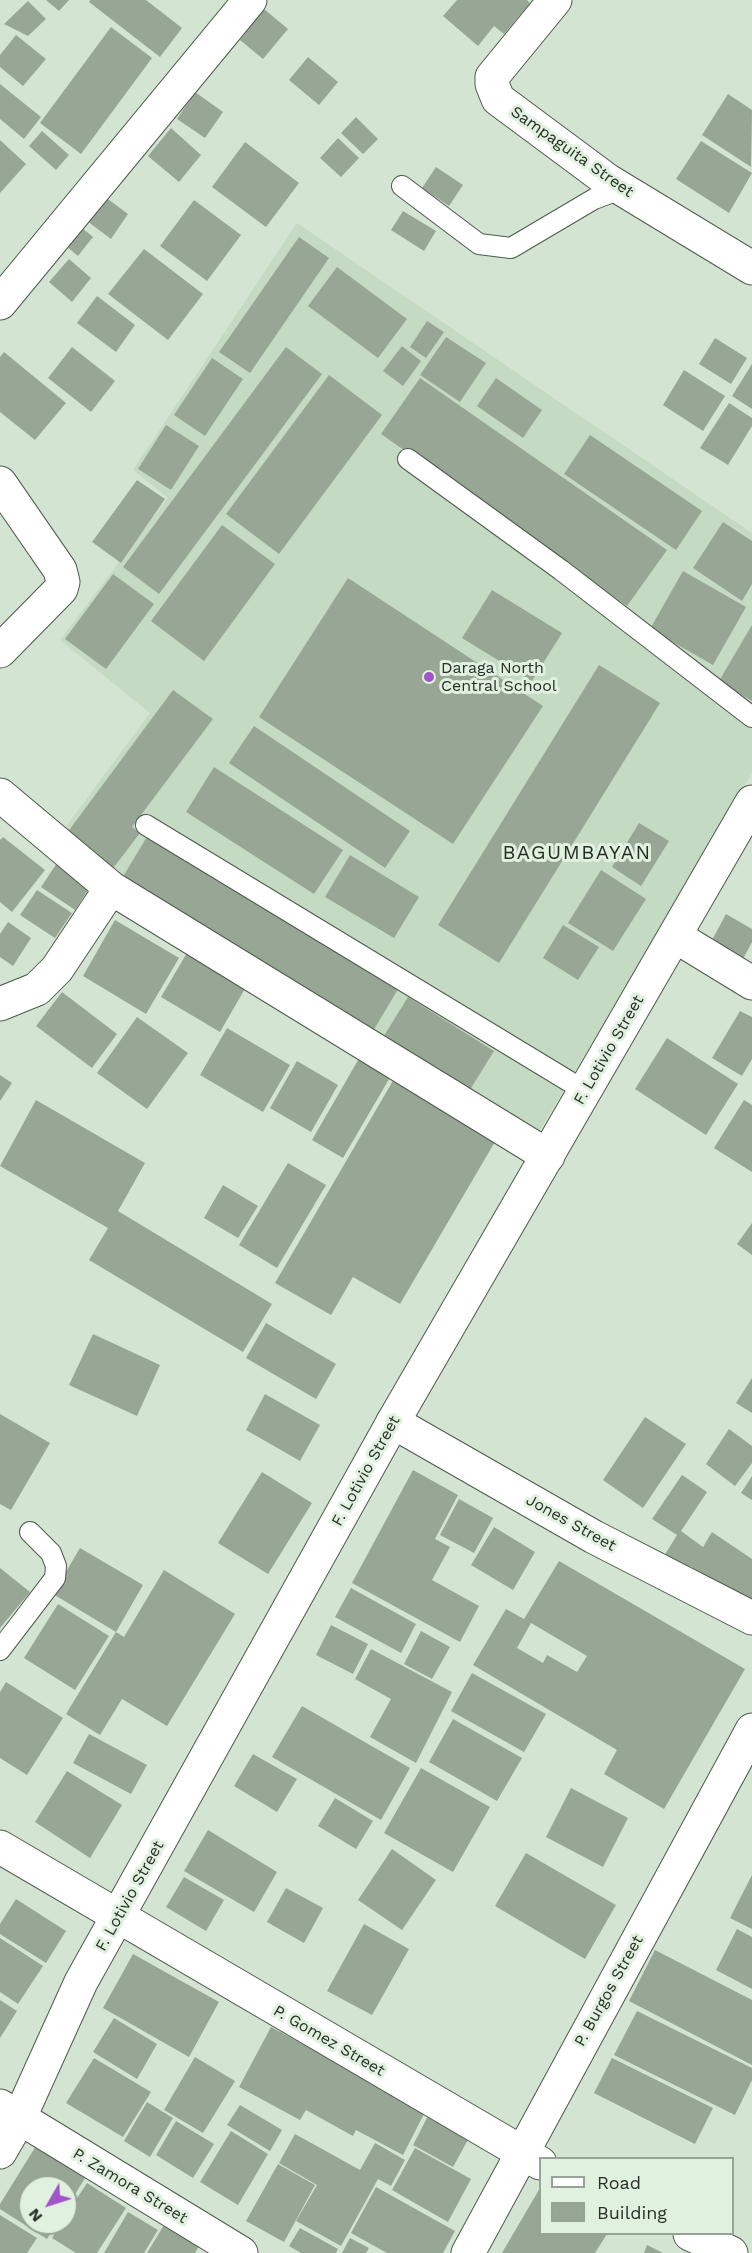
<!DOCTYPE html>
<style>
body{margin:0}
#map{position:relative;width:752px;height:2253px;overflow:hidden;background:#d4e4d2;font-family:"Work Sans",sans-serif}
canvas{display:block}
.legend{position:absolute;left:539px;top:2157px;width:195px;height:78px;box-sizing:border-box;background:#e1f1df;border:2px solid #97a396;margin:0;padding:8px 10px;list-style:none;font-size:18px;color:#292e28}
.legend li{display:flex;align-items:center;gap:12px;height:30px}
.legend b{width:30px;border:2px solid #97a396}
.north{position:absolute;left:18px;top:2175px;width:60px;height:60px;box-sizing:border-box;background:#e1f1df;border:2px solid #97a396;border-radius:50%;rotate:231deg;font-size:16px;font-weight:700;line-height:24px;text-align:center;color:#292e28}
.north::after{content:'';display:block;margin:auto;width:21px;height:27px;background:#a155c8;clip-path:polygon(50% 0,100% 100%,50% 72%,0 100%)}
</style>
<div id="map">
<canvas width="752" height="2253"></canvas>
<ul class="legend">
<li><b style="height:8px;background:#fff"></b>Road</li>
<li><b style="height:16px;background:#98a696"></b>Building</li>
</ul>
<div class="north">N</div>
</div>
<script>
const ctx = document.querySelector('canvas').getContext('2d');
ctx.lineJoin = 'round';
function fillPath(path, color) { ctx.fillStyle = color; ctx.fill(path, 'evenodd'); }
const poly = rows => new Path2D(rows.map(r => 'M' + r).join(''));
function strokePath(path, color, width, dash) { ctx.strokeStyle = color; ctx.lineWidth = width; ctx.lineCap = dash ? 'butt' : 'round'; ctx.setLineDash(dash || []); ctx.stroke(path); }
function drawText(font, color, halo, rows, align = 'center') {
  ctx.font = font + ' "Work Sans",sans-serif'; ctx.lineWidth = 6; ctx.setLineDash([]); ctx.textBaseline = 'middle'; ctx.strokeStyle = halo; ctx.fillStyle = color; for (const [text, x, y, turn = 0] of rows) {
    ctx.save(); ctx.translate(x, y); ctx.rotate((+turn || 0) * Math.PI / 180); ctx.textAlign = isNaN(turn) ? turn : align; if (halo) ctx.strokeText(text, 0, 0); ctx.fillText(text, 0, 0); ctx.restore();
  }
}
fillPath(poly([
 [297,223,752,533,752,773,533,1142,59,836,150,713,60,640,168,498,133,470]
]), '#c5dac3');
fillPath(poly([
 [46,0,69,0,59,11],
 [90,0,146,0,182,28,160,57,89,2],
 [457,0,527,0,530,3,504,34,494,26,478,46,443,16],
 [28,1,46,19,28,36,4,24],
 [264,9,288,29,263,59,240,40],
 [111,27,152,58,81,154,40,123],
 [16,35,46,59,23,86,0,67,0,55],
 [308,57,338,82,319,105,289,80],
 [0,84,41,117,24,139,0,119],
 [195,92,223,112,205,138,177,119],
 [728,94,752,110,751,167,702,135],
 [356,117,378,139,363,154,341,133],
 [171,128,201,155,179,182,148,156],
 [42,131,69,155,56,170,29,146],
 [338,138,359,158,341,177,320,158],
 [0,140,26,164,0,193],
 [701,141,752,173,729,213,676,179],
 [245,142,299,183,266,227,212,187],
 [436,167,463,185,449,206,422,188],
 [97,191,128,214,111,239,79,215],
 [194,200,241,235,207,281,160,246],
 [403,211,436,231,424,251,391,230],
 [75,222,93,237,78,256,60,241],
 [299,237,329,258,250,373,219,352],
 [144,249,203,294,168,340,108,294],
 [69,259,91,278,72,302,49,282],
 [337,267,407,319,378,358,308,306],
 [97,296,135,325,116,352,77,323],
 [427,321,444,332,426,358,410,347],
 [446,337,486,363,460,402,420,375],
 [715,338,747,358,731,384,699,364],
 [402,346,421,361,403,386,383,371],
 [72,347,115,381,91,412,48,378],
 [286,347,322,374,159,594,123,567],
 [4,352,66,403,35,440,0,412,0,357],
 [212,358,243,379,205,436,174,415],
 [752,364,752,409,732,396],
 [684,370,725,396,703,431,663,405],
 [329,375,382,415,279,554,226,514],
 [420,378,667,550,627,606,381,434],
 [496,378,542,410,523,438,477,406],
 [729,403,752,418,752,426,728,465,700,448],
 [166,425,199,446,171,490,138,469],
 [590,435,702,511,676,550,564,474],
 [137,480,165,499,121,563,92,542],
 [723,522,752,541,752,584,742,601,693,568],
 [222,525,275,564,204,661,151,621],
 [683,571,746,607,713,665,650,629],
 [113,574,154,604,106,669,65,639],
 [348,578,543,706,453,844,259,717],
 [492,590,562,633,532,681,462,638],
 [752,625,752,701,719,681],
 [599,665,660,703,499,963,438,925],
 [173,690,213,719,132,827,140,833,111,871,64,837],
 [254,726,410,831,385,868,229,763],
 [214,767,343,850,314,894,186,812],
 [639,823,669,841,641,886,612,867],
 [148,835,400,986,370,1036,118,885],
 [3,837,45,870,12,912,0,902,0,840],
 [350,855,419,897,394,938,325,897],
 [61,857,95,879,75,910,41,887],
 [601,870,646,899,613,951,568,923],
 [37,890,72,913,55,938,20,915],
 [726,914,752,929,752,942,743,959,711,942],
 [115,920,179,958,146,1014,83,976],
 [8,922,31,938,13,966,0,957,0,934],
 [563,925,599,947,578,980,543,958],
 [191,946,250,980,220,1032,161,997],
 [62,992,117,1034,92,1068,36,1026],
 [408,997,494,1051,468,1093,382,1039],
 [740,1011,752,1017,752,1059,742,1076,712,1058],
 [137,1017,188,1053,147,1109,97,1073],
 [227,1028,290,1065,263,1112,200,1075],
 [667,1038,738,1084,706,1135,635,1089],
 [361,1055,392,1074,343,1158,312,1140],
 [297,1061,338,1085,311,1132,270,1108],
 [0,1075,12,1083,0,1101],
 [394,1079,496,1140,400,1304,353,1277,331,1315,275,1283],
 [36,1100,145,1163,118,1211,272,1304,243,1352,89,1260,108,1228,0,1166],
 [744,1100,752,1105,752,1172,714,1148],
 [288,1163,326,1185,277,1268,239,1245],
 [223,1185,258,1206,238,1238,204,1218],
 [752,1223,752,1255,737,1244],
 [266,1323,336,1364,316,1399,246,1358],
 [93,1334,160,1365,137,1416,69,1385],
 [752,1378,752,1413,736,1403],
 [265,1394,320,1425,300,1461,246,1430],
 [0,1414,50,1443,11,1510,0,1504],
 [645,1417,686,1444,643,1508,603,1480],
 [729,1429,752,1446,752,1463,735,1486,706,1464],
 [413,1470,458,1495,435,1539,450,1547,432,1580,479,1606,460,1642,352,1583],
 [262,1472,312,1503,268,1574,218,1543],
 [682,1475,707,1492,681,1531,703,1547,712,1532,752,1559,752,1608,690,1566,686,1572,664,1556,677,1535,652,1519],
 [752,1476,752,1500,741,1493],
 [459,1499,493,1518,474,1553,440,1535],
 [494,1527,535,1552,513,1590,471,1565],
 [80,1548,143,1585,116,1632,53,1594],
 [559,1561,745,1669,664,1809,604,1774,617,1750,473,1665,506,1609,524,1619],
 [531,1623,587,1656,577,1672,547,1655,543,1663,517,1648],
 [0,1568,30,1592,0,1628],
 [164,1570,235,1614,167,1726,122,1699,100,1735,66,1714,116,1632,124,1637],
 [351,1588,416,1624,401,1653,335,1617],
 [58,1604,109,1636,75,1690,24,1658],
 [331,1625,368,1644,353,1674,316,1655],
 [421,1631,450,1647,432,1679,404,1664],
 [371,1649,452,1692,416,1763,370,1737,391,1699,355,1679],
 [472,1673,546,1714,524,1752,451,1711],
 [6,1682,63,1718,27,1775,0,1758,0,1692],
 [302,1706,410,1768,381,1820,272,1757],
 [453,1719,522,1758,497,1801,429,1762],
 [89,1734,147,1765,131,1794,73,1763],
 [253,1754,297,1779,277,1812,234,1786],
 [421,1768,490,1807,453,1872,384,1833],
 [67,1771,122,1805,90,1858,35,1822],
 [571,1788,628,1818,603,1867,546,1837],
 [335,1798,373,1821,356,1849,318,1826],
 [208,1830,277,1872,254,1912,184,1871],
 [392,1849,436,1880,402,1930,358,1900],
 [526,1853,616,1905,585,1959,495,1906],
 [752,1875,752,1929,730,1918],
 [184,1877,224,1900,206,1931,166,1907],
 [286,1888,323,1908,304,1943,267,1922],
 [16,1899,66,1931,46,1963,0,1934,0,1924],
 [364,1924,409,1949,372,2015,327,1991],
 [737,1929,752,1937,752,1989,716,1970],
 [0,1938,43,1966,18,2004,0,1992],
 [655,1950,752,2000,752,2065,629,2001],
 [133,1954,219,2002,189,2057,103,2008],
 [0,2000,17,2011,0,2038],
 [637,2011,752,2068,752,2080,735,2115,614,2055],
 [114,2018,157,2044,137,2079,93,2052],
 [271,2027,426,2110,403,2155,356,2130,353,2136,306,2110,300,2120,239,2087],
 [195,2057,235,2081,203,2133,164,2110],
 [94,2058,151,2092,123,2137,66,2103],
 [612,2058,713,2108,695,2144,594,2093],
 [147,2102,173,2118,150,2157,124,2141],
 [240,2105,282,2130,270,2151,227,2125],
 [429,2114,470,2136,453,2167,413,2145],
 [176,2121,214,2144,193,2178,156,2155],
 [231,2131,268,2154,238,2205,200,2182],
 [295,2134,360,2170,375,2143,405,2160,391,2186,378,2179,341,2246,296,2221,317,2185,279,2163],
 [36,2146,85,2178,66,2209,66,2187,30,2187,30,2223,57,2223,47,2239,0,2209,0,2204],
 [415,2148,471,2179,448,2222,392,2190],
 [278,2164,315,2185,284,2242,246,2221],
 [87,2183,126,2208,97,2253,76,2253,52,2238,61,2223,66,2223,66,2215],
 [376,2187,455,2231,443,2253,387,2253,351,2233],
 [540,2188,540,2234,607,2234,595,2253,502,2253],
 [128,2212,158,2230,144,2253,104,2253],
 [0,2215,37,2238,27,2253,0,2253],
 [164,2225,199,2246,195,2253,147,2253],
 [300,2228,338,2249,336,2253,301,2253,289,2246],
 [350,2238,369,2248,366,2253,342,2253],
 [647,2245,663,2253,644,2253]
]), '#98a696');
const lane = poly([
 [402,186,479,244,511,248,594,199,621,189],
 [408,459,561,570,752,717],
 [146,825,585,1091],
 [0,1650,55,1578,56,1566,51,1553,30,1532]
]);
const street = poly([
 [555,0,492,77,492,84,498,99,607,180,752,268],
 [0,303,250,0],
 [0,483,60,570,63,582,61,589,0,651],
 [0,795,111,888,57,969,37,989,0,1004],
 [111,888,548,1156],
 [675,936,752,983],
 [393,1422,594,1537,752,1618],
 [0,1847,540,2163],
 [0,2106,241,2253],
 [690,2234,731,2253],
 [468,2253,752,1730]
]);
const secondary = poly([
 [0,2152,19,2119,81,1982,393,1422,752,802]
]);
strokePath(lane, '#4d5b4c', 22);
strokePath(street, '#4d5b4c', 35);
strokePath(secondary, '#4d5b4c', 35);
strokePath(lane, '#fff', 20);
strokePath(street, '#fff', 33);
strokePath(secondary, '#fff', 33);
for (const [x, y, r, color] of [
 [429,677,6,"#a155c8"]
]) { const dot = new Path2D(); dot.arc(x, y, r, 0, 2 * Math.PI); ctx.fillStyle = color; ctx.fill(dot); strokePath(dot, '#e1f1df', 2); }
drawText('16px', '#292e28', '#e1f1df', [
 ["Sampaguita Street",572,152,35],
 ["F. Lotivio Street",609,1050,-60],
 ["F. Lotivio Street",366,1471,-61],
 ["Jones Street",571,1523,29],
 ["F. Lotivio Street",130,1896,-61],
 ["P. Burgos Street",609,1991,-61],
 ["P. Gomez Street",329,2041,30],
 ["P. Zamora Street",130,2186,31]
]);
drawText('16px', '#292e28', '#e1f1df', [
 ["Daraga North",441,668],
 ["Central School",441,686]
], 'left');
ctx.letterSpacing = '1.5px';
drawText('20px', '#292e28', '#e1f1df', [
 ["BAGUMBAYAN",577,853]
]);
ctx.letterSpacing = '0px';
</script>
